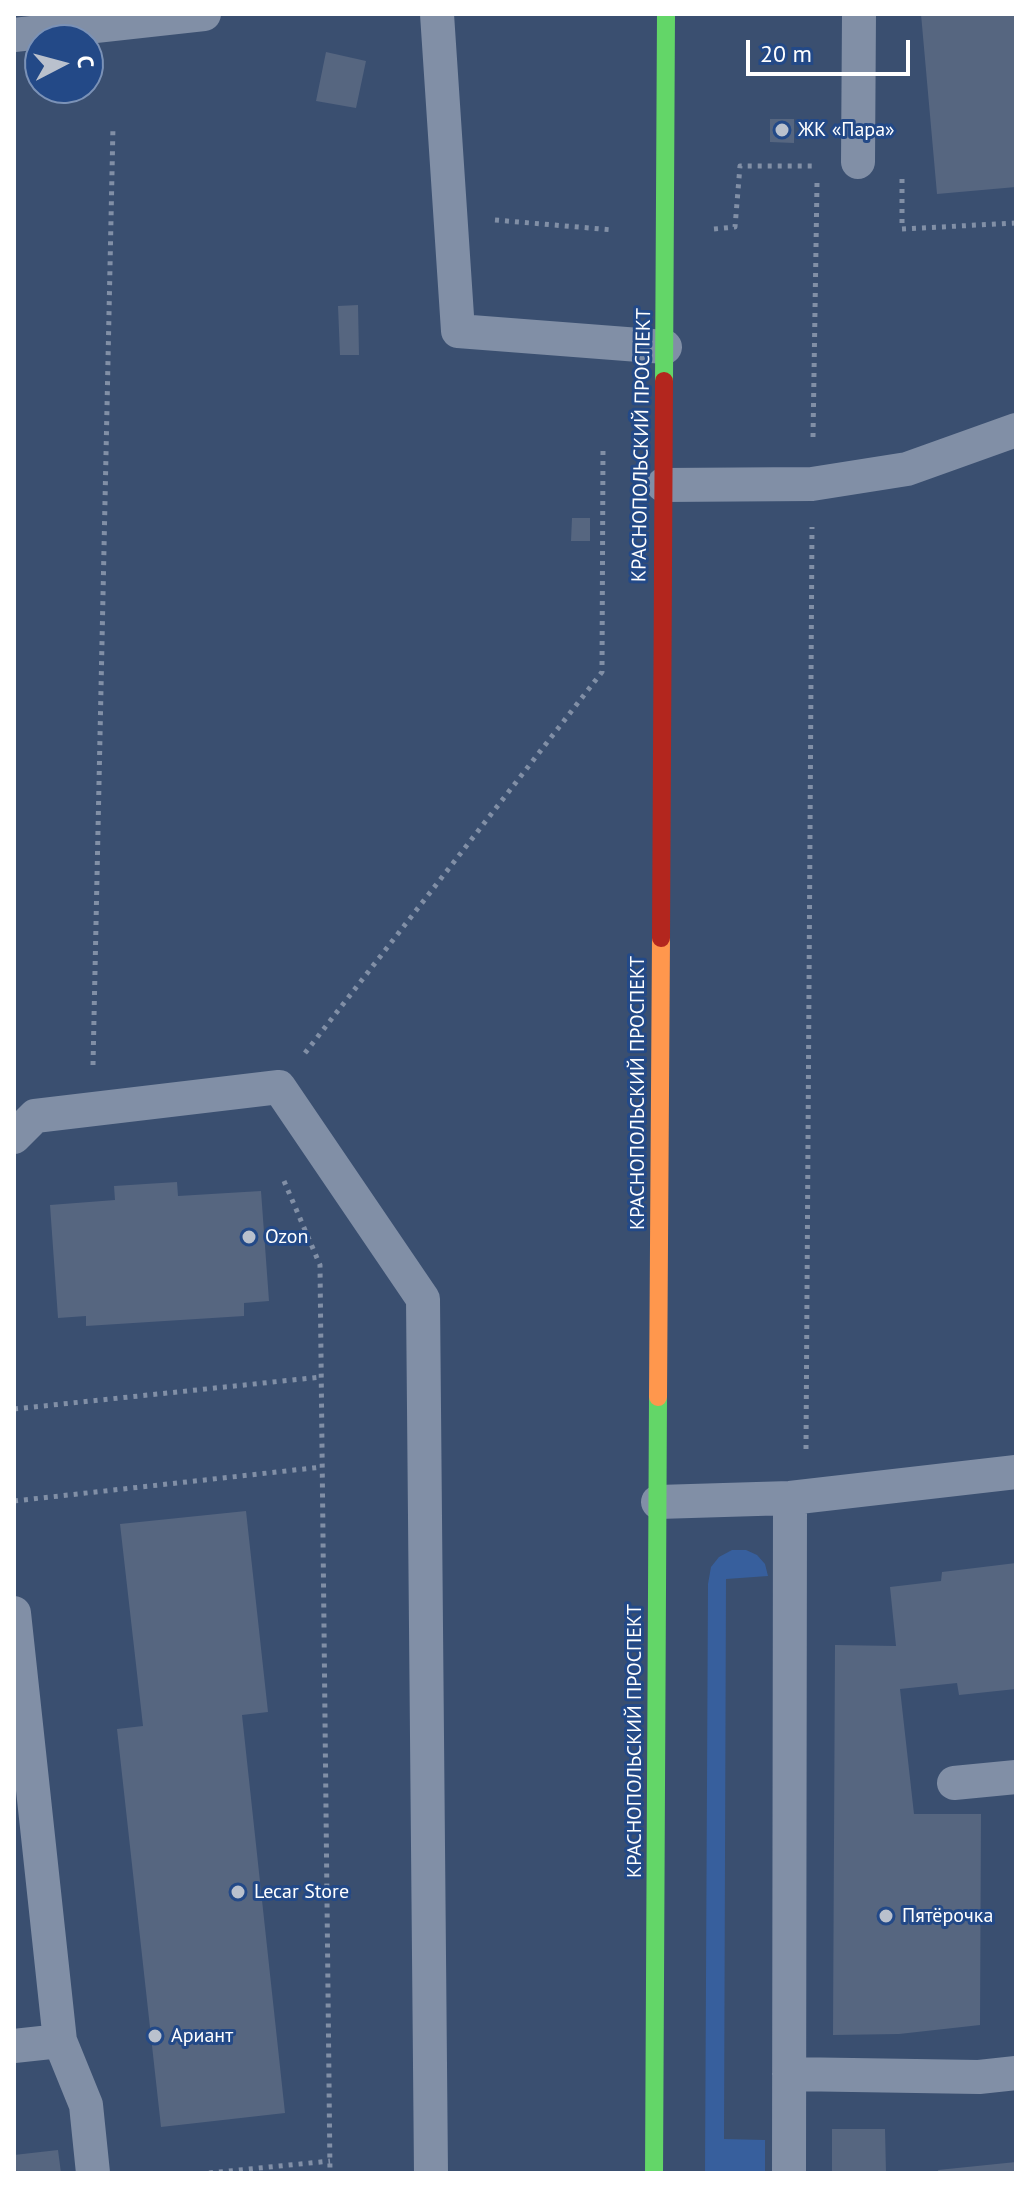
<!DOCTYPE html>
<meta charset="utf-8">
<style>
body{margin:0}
#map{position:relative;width:1030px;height:2187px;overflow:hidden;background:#3a4f70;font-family:"PT Sans",sans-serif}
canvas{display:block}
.frame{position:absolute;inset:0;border:16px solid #fff;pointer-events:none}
.north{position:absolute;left:24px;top:24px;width:80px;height:80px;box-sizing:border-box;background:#234987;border:2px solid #7b92b7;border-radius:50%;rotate:84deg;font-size:22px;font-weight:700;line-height:32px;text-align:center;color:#fff}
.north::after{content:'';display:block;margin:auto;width:28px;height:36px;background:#bac1cd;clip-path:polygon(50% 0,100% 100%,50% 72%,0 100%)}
.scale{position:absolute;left:746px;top:40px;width:164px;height:36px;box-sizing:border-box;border:4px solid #fff;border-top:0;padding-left:10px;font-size:24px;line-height:28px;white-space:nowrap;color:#fff;-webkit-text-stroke:6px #234987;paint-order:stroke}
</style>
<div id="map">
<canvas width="1030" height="2187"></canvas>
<div class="frame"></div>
<div class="north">С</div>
<div class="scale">20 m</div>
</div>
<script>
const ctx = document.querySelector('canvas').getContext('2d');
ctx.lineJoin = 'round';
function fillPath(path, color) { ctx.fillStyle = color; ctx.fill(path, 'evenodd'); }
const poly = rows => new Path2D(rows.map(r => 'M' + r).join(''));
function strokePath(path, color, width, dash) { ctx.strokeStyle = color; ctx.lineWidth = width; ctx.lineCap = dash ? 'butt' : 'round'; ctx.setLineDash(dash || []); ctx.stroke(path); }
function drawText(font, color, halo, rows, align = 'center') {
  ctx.font = font + ' "PT Sans",sans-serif'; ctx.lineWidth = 6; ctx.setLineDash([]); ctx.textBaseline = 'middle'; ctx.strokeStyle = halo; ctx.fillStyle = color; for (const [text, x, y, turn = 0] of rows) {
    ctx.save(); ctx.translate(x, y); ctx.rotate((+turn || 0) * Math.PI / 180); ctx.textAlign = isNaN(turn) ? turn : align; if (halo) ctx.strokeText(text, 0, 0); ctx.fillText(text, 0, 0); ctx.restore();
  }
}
fillPath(poly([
 [732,1550,746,1550,757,1555,765,1564,768,1576,726,1579,724,2139,765,2140,765,2173,705,2173,708,1584,711,1567,719,1557]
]), '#375f9d');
fillPath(poly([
 [921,14,1016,14,1016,187,937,194],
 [326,52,366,61,356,108,316,101],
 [770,119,794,119,794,143,770,142],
 [358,305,359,355,340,355,338,306],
 [572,518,590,518,590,541,571,541],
 [177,1182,178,1196,261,1191,269,1301,244,1303,244,1316,86,1326,86,1316,58,1318,50,1205,115,1200,114,1186],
 [246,1511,268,1712,242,1715,285,2113,161,2127,117,1729,143,1726,120,1524],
 [1016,1563,1016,1689,959,1695,957,1683,900,1689,914,1814,981,1814,980,2025,899,2034,833,2035,835,1645,896,1646,890,1587,941,1581,942,1572],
 [832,2129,885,2129,886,2173,832,2173],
 [58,2150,61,2173,14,2173,14,2155],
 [1016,2162,1016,2173,939,2173,938,2170]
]), '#566680');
strokePath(poly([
 [902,179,902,229,1016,223],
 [495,220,613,230],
 [714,229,735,227,740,166,812,166],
 [813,437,817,183],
 [305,1053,602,672,603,448],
 [93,1065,113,126],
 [284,1181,320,1265,330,2173],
 [14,1409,321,1377],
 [806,1449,812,527],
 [14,1501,322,1467],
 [209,2173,330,2161]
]), '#818fa6', 5, [4, 6]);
strokePath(poly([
 [437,14,458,331,665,347],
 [14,35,204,14],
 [858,162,859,14],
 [663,485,812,484,907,469,1016,430],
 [14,1137,35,1116,279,1087,423,1299,431,2173],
 [658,1502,790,1498,1016,1472],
 [14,1613,60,2041,86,2105,93,2173],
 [954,1783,1016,1777],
 [14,2046,60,2041],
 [789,2074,979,2077,1016,2073],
 [789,2173,790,1498]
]), '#818fa6', 34);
strokePath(poly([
 [664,381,666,14],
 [654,2173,658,1397]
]), '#63d668', 18);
strokePath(poly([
 [658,1397,661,938]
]), '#ff974d', 18);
strokePath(poly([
 [661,938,664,381]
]), '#b3261e', 18);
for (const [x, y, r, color] of [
 [782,130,8,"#bac1cd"],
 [249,1237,8,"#bac1cd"],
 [238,1892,8,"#bac1cd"],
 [886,1916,8,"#bac1cd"],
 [155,2036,8,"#bac1cd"]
]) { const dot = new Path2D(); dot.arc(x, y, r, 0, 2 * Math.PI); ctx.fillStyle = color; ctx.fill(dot); strokePath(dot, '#234987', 3); }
drawText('20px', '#fff', '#234987', [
 ["ЖК «Пара»",798,130],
 ["Ozon",265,1237],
 ["Lecar Store",254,1892],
 ["Пятёрочка",902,1916],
 ["Ариант",171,2036]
], 'left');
drawText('20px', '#fff', '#234987', [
 ["КРАСНОПОЛЬСКИЙ ПРОСПЕКТ",642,445,-89],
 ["КРАСНОПОЛЬСКИЙ ПРОСПЕКТ",638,1093,-90],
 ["КРАСНОПОЛЬСКИЙ ПРОСПЕКТ",635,1741,-90]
]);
</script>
